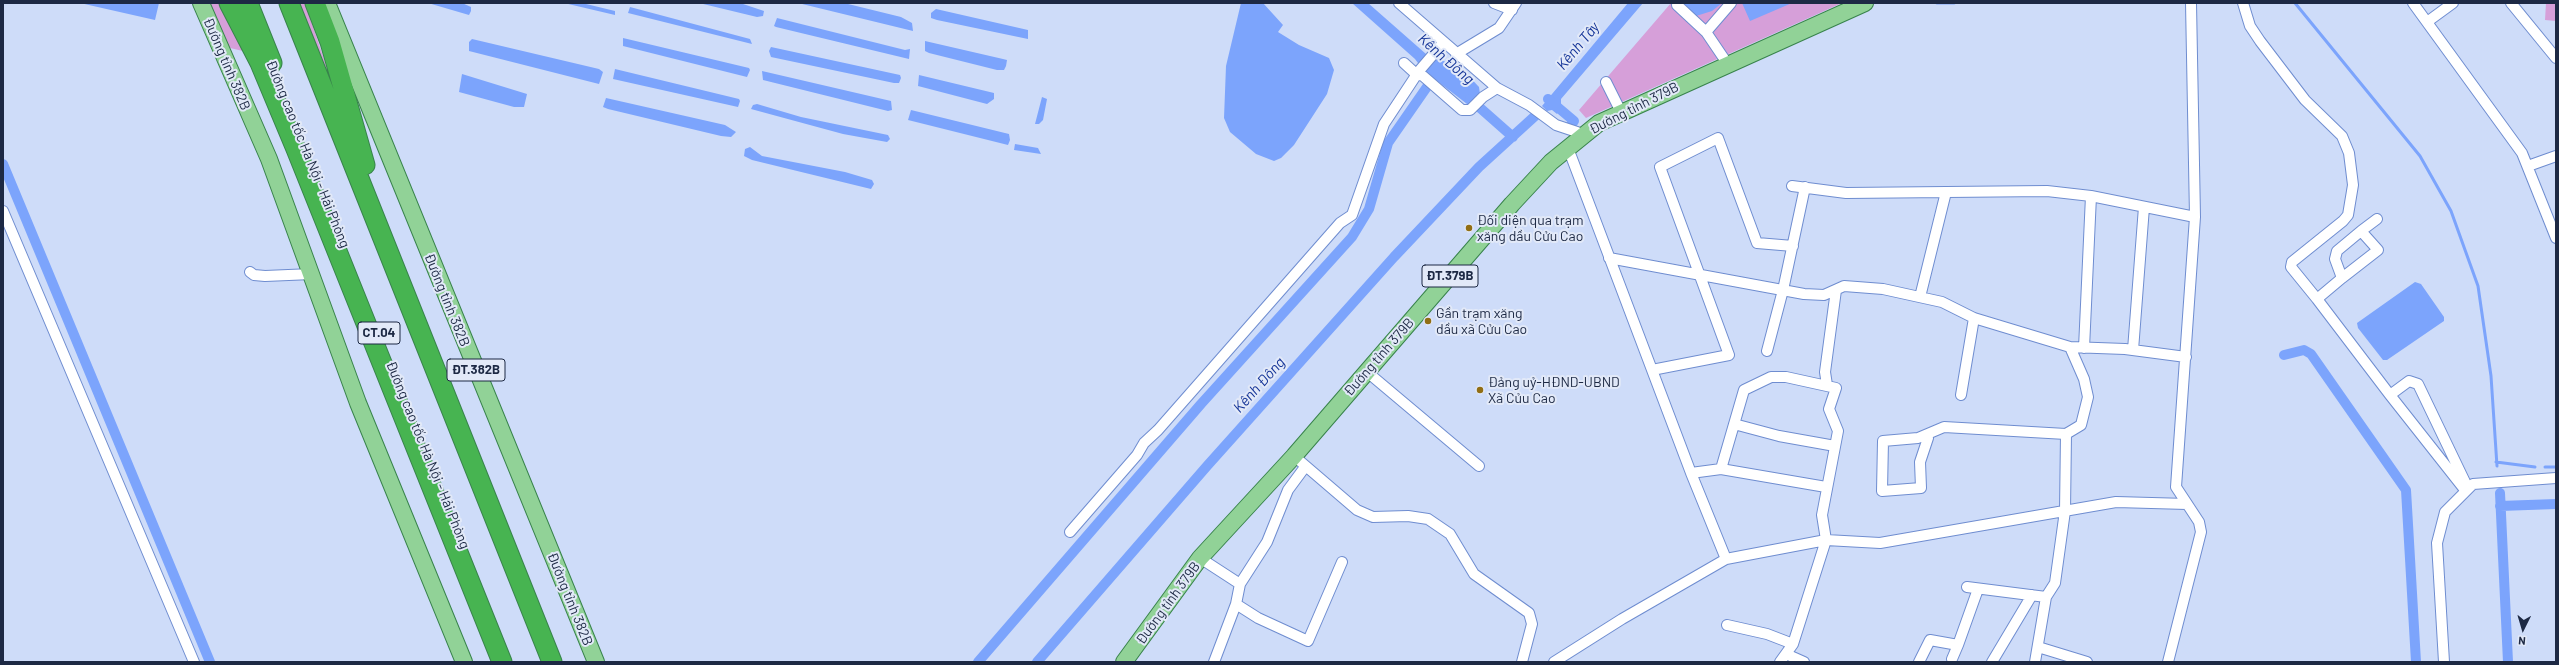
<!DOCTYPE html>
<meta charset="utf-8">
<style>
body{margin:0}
#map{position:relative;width:2559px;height:665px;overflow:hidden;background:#cedcf9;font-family:Barlow,sans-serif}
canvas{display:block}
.frame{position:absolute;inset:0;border:4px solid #1d2944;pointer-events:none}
.north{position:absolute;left:2503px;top:609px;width:40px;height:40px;-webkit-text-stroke:3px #e2e9f8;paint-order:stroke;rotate:185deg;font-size:11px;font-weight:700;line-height:16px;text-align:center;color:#1d2944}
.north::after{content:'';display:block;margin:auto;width:14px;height:18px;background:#1d2944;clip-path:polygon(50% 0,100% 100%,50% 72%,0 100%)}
</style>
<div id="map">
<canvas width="2559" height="665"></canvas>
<div class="frame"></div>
<div class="north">N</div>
</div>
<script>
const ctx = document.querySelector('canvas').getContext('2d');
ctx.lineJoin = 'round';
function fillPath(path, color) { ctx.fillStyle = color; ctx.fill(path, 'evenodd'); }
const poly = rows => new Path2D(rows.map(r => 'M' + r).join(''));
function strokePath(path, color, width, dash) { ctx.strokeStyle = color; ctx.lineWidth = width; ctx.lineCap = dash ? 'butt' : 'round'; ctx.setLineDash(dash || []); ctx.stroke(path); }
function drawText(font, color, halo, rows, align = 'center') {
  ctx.font = font + ' Barlow,sans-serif'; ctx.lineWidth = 4; ctx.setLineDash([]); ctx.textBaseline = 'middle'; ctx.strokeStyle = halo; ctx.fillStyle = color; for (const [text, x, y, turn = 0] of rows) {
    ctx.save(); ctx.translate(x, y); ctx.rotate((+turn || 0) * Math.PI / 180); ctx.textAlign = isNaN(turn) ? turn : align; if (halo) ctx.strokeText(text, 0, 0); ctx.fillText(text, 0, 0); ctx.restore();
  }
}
fillPath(poly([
 [207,3,222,3,247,52,226,47],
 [291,3,305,3,328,71,317,68],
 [1671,3,1842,3,1586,118,1579,110],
 [2546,3,2556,3,2556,21,2545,20]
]), '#d69fd9');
fillPath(poly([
 [80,3,159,3,155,20],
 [428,3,462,3,471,7,471,11,469,15],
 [564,3,582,3,615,11,615,15],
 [699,3,740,3,764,11,763,16,757,17],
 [798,3,844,3,901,17,912,23,913,31],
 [1241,3,1263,3,1283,25,1278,32,1299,45,1329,58,1334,70,1327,94,1294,145,1281,158,1274,161,1256,154,1230,132,1224,118,1226,66],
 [1352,3,1368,3,1434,61,1437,58,1463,70,1479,87,1480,94,1471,107,1424,71,1415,59],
 [1628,3,1643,3,1561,99,1561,108,1557,114,1552,110,1547,111,1542,106],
 [1681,3,1722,3,1712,11,1696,16],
 [1742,3,1792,3,1750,21],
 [630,7,750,39,752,44,628,13],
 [936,9,1028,30,1028,39,937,20,931,18,931,13],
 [777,18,905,50,910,49,909,59,776,27,774,26],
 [623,38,749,68,750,70,747,77,623,46],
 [472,39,599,69,603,72,599,84,469,51,469,42],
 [925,41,1003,59,1007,60,1006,66,1004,70,997,70,929,53,925,51],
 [771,47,900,75,901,78,899,83,894,83,771,57,769,51],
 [615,69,739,99,740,101,738,107,613,79],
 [762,71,891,101,892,110,888,111,763,80],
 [462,74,527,94,524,107,514,107,459,92],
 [919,75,994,93,994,99,987,104,918,86],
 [1042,97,1047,99,1043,120,1039,124,1035,124],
 [606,98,725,125,736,132,731,137,721,136,608,109,603,107],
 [757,104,801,117,888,135,890,139,887,142,843,134,751,109,753,105],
 [911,110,1009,134,1010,140,1008,145,908,120],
 [1015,144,1038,148,1041,154,1014,150],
 [750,147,762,156,845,172,872,180,874,184,871,189,752,160,744,156,745,149],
 [2415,282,2421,284,2444,317,2444,321,2387,360,2383,360,2358,328,2357,323]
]), '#7ca4fc');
strokePath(poly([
 [1937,3,1954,3],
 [2295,3,2420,156,2451,211,2478,286,2491,376,2497,466],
 [2496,462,2535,467],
 [2545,467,2556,467]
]), '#7ca4fc', 3);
strokePath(poly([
 [1470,99,1513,137],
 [1548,99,1574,121,1571,125],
 [3,164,210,662],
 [2284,355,2304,350,2311,354,2406,490,2416,662],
 [2500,493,2508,662],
 [2500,506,2556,504],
 [978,662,1201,404,1352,237,1369,209,1388,143,1429,84],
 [1037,662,1207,466,1394,257,1479,167,1535,116]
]), '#7ca4fc', 10);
const minor = poly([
 [1399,3,1497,88,1529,105,1556,125,1583,134],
 [1494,3,1512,10],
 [2243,3,2250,26,2260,41,2305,100,2342,136,2349,153,2353,185,2348,215,2343,221,2292,262,2291,267,2317,299,2390,395,2465,490,2465,482,2418,384,2409,381,2390,395],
 [2413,3,2522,153,2556,238],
 [2511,3,2556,58],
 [1677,5,1706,32],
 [2427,22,2453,3],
 [1456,54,1499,28,1516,3],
 [1404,63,1416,74,1423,76,1462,110,1470,110,1483,97,1497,88],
 [1727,63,1706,32,1731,3],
 [1606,82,1621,112],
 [1568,148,1691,473,1726,559],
 [2528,166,2556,156],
 [1792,186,1846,193,2047,191,2091,196,2195,217],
 [3,211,194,662],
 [2361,231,2377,219],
 [1609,258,1804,294,1824,295,1844,286,1883,289,1942,302,1974,318,2070,347,2125,349,2186,357],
 [250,272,254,275,265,276,312,274],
 [1920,297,1946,192],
 [2317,299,2342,278,2335,259,2337,251,2361,231,2378,250,2342,278],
 [2084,348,2091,196],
 [2133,350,2144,207],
 [1767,351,1783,290,1805,187],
 [1652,370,1729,355,1660,167,1718,138,1757,243,1793,246],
 [1366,371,1479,466],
 [1827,385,1825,372,1836,290],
 [1961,395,1974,318],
 [1734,424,1779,436,1835,446],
 [1928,438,1920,462,1921,488,1882,491,1883,441,1918,438,1944,427,2066,434],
 [1294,456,1357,510,1373,517,1408,516,1428,519,1450,534,1474,574,1529,613,1532,624,1522,662],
 [1721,469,1744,390,1771,377,1786,377,1836,388,1829,409,1838,431,1822,515,1826,540,1793,644,1780,662],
 [1691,473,1721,469,1826,487],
 [1070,532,1137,455,1144,443,1158,430,1340,223,1352,215,1384,124,1419,71,1443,43],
 [1200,558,1240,584,1236,604,1258,618,1308,641,1342,562],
 [1240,584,1267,542,1288,490,1305,467],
 [1967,587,2046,597],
 [1727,625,1767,634,1793,644],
 [1958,645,1978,589],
 [2038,647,2087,662],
 [1786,654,1804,662],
 [1214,662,1236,604],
 [1554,662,1622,619,1726,559,1826,540,1880,543,2116,502,2187,504],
 [1919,662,1930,640,1958,645,1952,659],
 [1992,662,2032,595],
 [2035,662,2046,597,2055,583,2065,511,2066,434,2081,425,2088,397,2084,379,2070,347],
 [2168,662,2201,532,2199,522,2176,487,2195,217,2191,3],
 [2444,662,2437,543,2445,512,2473,484,2556,478]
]);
const primary = poly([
 [201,3,269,159,358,403,464,662],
 [327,3,596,662],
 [1124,662,1200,558,1294,456,1512,204,1551,162,1599,123,1865,3]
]);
const motorway = poly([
 [229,3,260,63,296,149,502,662],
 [248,3,272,63],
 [289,3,552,662],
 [315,3,330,42,365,165]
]);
strokePath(minor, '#6f8dd0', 12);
strokePath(primary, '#38834c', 18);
strokePath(motorway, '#38834c', 21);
strokePath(minor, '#fff', 10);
strokePath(primary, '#91d297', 16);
strokePath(motorway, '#47b451', 19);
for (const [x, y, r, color] of [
 [1469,228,4,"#916e14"],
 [1428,321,4,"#916e14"],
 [1480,390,4,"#916e14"]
]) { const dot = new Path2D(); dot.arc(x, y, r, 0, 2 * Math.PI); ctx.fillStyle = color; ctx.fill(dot); strokePath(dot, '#e2e9f8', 1.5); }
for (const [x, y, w] of [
 [1450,276,56],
 [379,333,42],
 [476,370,58]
]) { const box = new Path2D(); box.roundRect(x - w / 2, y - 11, w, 22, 3); ctx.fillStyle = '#e2e9f8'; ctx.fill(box); strokePath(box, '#1d2944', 1); }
drawText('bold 13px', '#1d2944', null, [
 ["ĐT.379B",1450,276],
 ["CT.04",379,333],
 ["ĐT.382B",476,370]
]);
drawText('14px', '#1d2944', '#e2e9f8', [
 ["Đường tỉnh 382B",227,64,67],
 ["Đường tỉnh 379B",1634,108,-27],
 ["Đường cao tốc Hà Nội - Hải Phòng",308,154,68],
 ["Đường tỉnh 382B",447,300,68],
 ["Đường tỉnh 379B",1379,357,-49],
 ["Đường cao tốc Hà Nội - Hải Phòng",428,455,68],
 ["Đường tỉnh 382B",570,599,68],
 ["Đường tỉnh 379B",1168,603,-54]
]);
drawText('14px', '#1d2944', '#e2e9f8', [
 ["Đối diện qua trạm",1477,220],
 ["xăng dầu Cửu Cao",1477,236],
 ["Gần trạm xăng",1436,313],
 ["dầu xã Cửu Cao",1436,329],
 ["Đảng uỷ-HĐND-UBND",1488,382],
 ["Xã Củu Cao",1488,398]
], 'left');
drawText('italic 15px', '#133397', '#e2e9f8', [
 ["Kênh Tây",1578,46,-50],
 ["Kênh Đông",1446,59,41],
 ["Kênh Đông",1259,385,-48]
]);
</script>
